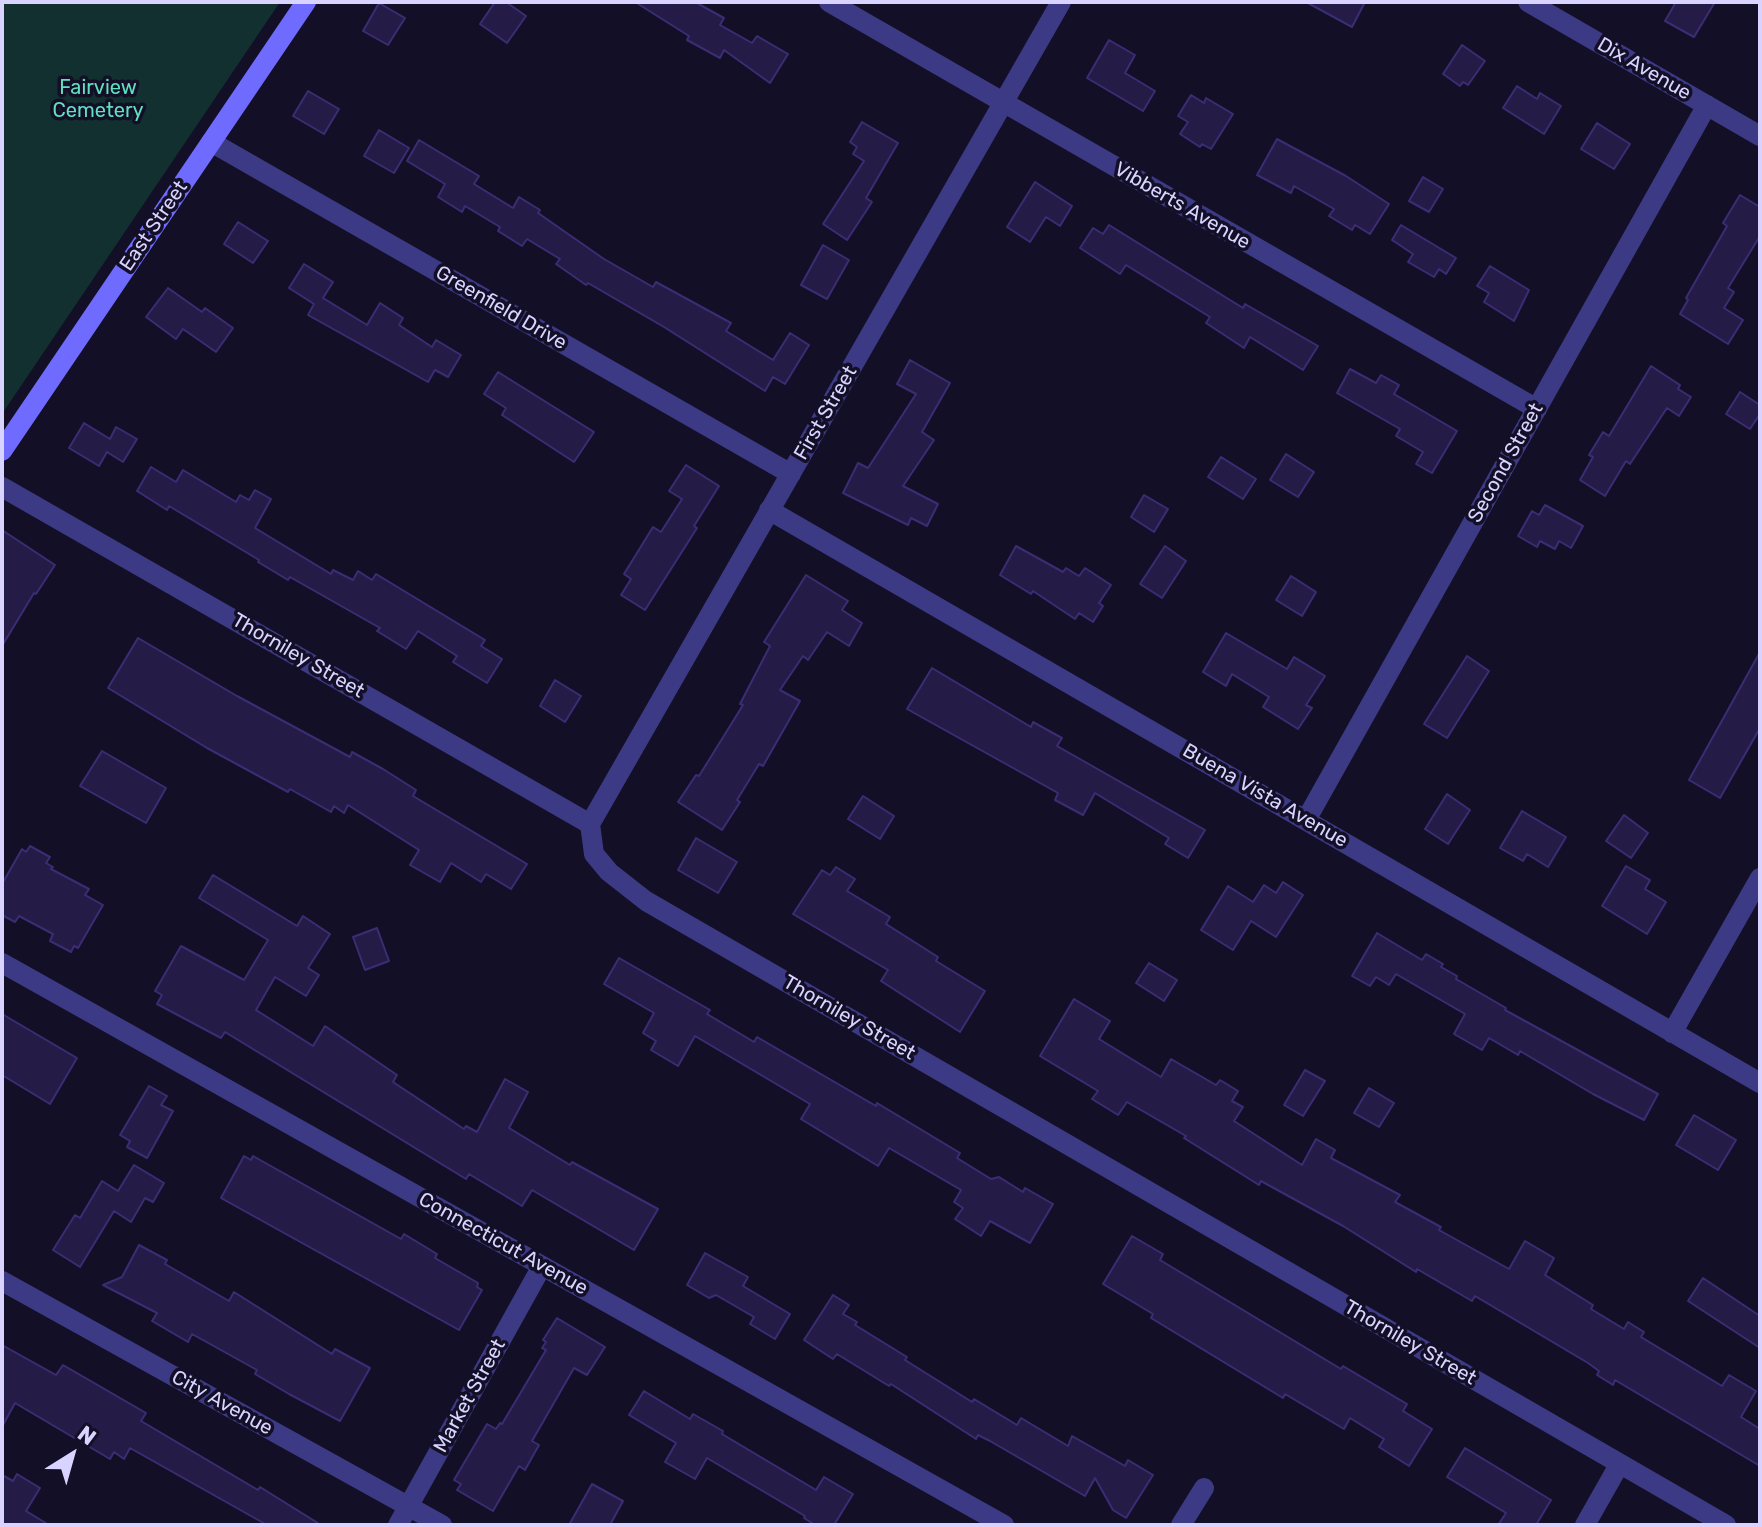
<!DOCTYPE html>
<style>
body{margin:0}
#map{position:relative;width:1762px;height:1527px;overflow:hidden;background:#130f26;font-family:Rubik,sans-serif}
canvas{display:block}
.frame{position:absolute;inset:0;border:4px solid #d9d4ff;pointer-events:none}
.north{position:absolute;left:32px;top:1415px;width:80px;height:80px;-webkit-text-stroke:6px #130f26;paint-order:stroke;rotate:37deg;font-size:22px;font-weight:700;line-height:32px;text-align:center;color:#d9d4ff}
.north::after{content:'';display:block;margin:auto;width:28px;height:36px;background:#d9d4ff;clip-path:polygon(50% 0,100% 100%,50% 72%,0 100%)}
</style>
<div id="map">
<canvas width="1762" height="1527"></canvas>
<div class="frame"></div>
<div class="north">N</div>
</div>
<script>
const ctx = document.querySelector('canvas').getContext('2d');
ctx.lineJoin = 'round';
function fillPath(path, color) { ctx.fillStyle = color; ctx.fill(path, 'evenodd'); }
const poly = rows => new Path2D(rows.map(r => 'M' + r).join(''));
function strokePath(path, color, width, dash) { ctx.strokeStyle = color; ctx.lineWidth = width; ctx.lineCap = dash ? 'butt' : 'round'; ctx.setLineDash(dash || []); ctx.stroke(path); }
function drawText(font, color, halo, rows, align = 'center') {
  ctx.font = font + ' Rubik,sans-serif'; ctx.lineWidth = 7; ctx.setLineDash([]); ctx.textBaseline = 'middle'; ctx.strokeStyle = halo; ctx.fillStyle = color; for (const [text, x, y, turn = 0] of rows) {
    ctx.save(); ctx.translate(x, y); ctx.rotate((+turn || 0) * Math.PI / 180); ctx.textAlign = isNaN(turn) ? turn : align; if (halo) ctx.strokeText(text, 0, 0); ctx.fillText(text, 0, 0); ctx.restore();
  }
}
fillPath(poly([
 [2,2,280,2,2,414]
]), '#12302f');
const building = poly([
 [495,2,506,2,526,16,507,43,480,24,495,2],
 [635,2,695,2,724,18,720,25,752,43,757,36,788,54,770,83,724,50,720,58,687,40,689,36,635,2],
 [1306,2,1365,2,1352,27,1306,2],
 [1676,2,1715,2,1694,37,1665,21,1676,2],
 [379,3,405,18,388,45,363,31,379,3],
 [1109,40,1135,55,1125,73,1155,91,1143,111,1087,78,1109,40],
 [1462,45,1485,61,1468,85,1463,82,1460,86,1443,74,1462,45],
 [1517,86,1537,99,1540,93,1561,106,1544,134,1503,108,1517,86],
 [308,91,339,109,324,134,293,116,308,91],
 [1191,95,1204,103,1206,98,1233,114,1211,149,1202,144,1200,147,1180,134,1188,122,1178,116,1191,95],
 [862,122,898,143,866,198,872,202,847,240,823,224,864,161,853,154,857,147,850,142,862,122],
 [1597,123,1630,144,1614,169,1581,149,1597,123],
 [379,130,409,148,394,173,364,156,379,130],
 [1277,139,1346,176,1389,204,1370,234,1355,225,1352,230,1329,216,1334,209,1294,186,1291,193,1257,175,1277,139],
 [419,140,479,176,474,184,513,208,519,197,540,210,538,213,604,259,653,287,656,282,731,323,726,331,773,360,790,333,809,345,785,384,773,377,765,391,664,327,588,283,586,285,556,264,560,259,527,239,522,246,498,231,500,227,465,206,462,212,438,197,445,184,407,161,419,140],
 [1423,177,1443,189,1429,212,1409,201,1423,177],
 [1035,182,1072,206,1060,226,1046,217,1030,242,1007,227,1035,182],
 [1740,195,1760,207,1760,236,1728,288,1734,292,1724,308,1743,320,1728,344,1680,314,1688,300,1686,298,1727,226,1723,223,1740,195],
 [238,222,268,241,253,263,224,244,238,222],
 [1109,225,1243,308,1245,304,1318,346,1303,370,1250,337,1244,348,1206,323,1210,317,1126,265,1120,274,1080,248,1093,228,1103,234,1109,225],
 [1401,225,1456,258,1446,274,1439,269,1434,277,1408,262,1413,254,1392,240,1401,225],
 [823,245,849,260,827,299,801,285,823,245],
 [304,264,333,282,323,298,367,325,380,303,403,318,399,325,432,347,436,340,461,355,448,377,435,370,428,382,308,315,314,304,289,288,304,264],
 [1490,266,1529,290,1514,321,1484,302,1489,293,1477,286,1490,266],
 [168,288,202,312,205,308,233,328,216,352,183,329,176,339,146,317,168,288],
 [910,360,950,383,922,432,934,440,903,486,938,504,927,526,911,518,908,525,843,493,858,463,868,468,916,394,897,384,910,360],
 [1651,366,1680,385,1678,389,1691,397,1679,416,1667,408,1630,464,1626,461,1605,496,1580,480,1593,457,1589,455,1603,432,1609,436,1651,366],
 [1350,369,1376,383,1381,375,1399,385,1394,394,1457,431,1432,473,1416,464,1423,452,1396,436,1400,429,1337,393,1350,369],
 [498,372,594,432,574,462,502,415,506,408,484,394,498,372],
 [1740,392,1760,405,1760,414,1750,429,1726,414,1740,392],
 [84,423,110,439,116,427,137,439,123,462,107,452,99,466,69,448,84,423],
 [1286,454,1314,472,1298,497,1270,480,1286,454],
 [1221,457,1256,479,1243,499,1208,477,1221,457],
 [686,465,719,486,694,526,697,528,645,610,621,595,631,579,624,574,653,527,661,532,682,499,669,491,686,465],
 [151,467,176,482,183,470,236,502,240,495,249,500,255,490,271,499,255,528,331,574,333,570,353,580,358,571,372,580,376,574,485,640,481,646,502,659,487,683,453,662,457,656,418,631,406,649,377,631,380,628,290,577,288,580,258,562,259,560,169,506,167,510,137,491,151,467],
 [1144,495,1168,509,1154,532,1131,517,1144,495],
 [1545,505,1583,526,1571,548,1559,541,1555,549,1540,541,1537,547,1518,536,1532,511,1539,515,1545,505],
 [2,530,55,565,36,594,34,593,2,646,2,530],
 [1016,546,1063,572,1066,568,1079,576,1085,568,1111,585,1099,603,1103,606,1093,622,1079,613,1075,619,1033,591,1031,594,1000,575,1016,546],
 [1165,546,1186,561,1162,598,1140,584,1165,546],
 [806,575,848,601,842,610,862,623,849,646,827,632,808,660,803,656,780,690,800,701,763,766,759,764,737,800,740,802,722,830,678,802,696,775,699,776,743,705,740,704,770,646,764,642,806,575],
 [1291,576,1316,592,1302,616,1276,600,1291,576],
 [1226,633,1287,669,1294,657,1325,676,1306,705,1312,708,1298,729,1263,707,1269,697,1232,674,1226,686,1203,672,1226,633],
 [138,638,237,696,350,757,352,752,383,769,416,790,413,796,527,864,511,889,486,874,481,882,451,863,440,882,410,865,419,850,348,805,344,813,334,806,331,812,290,789,288,792,207,748,108,688,138,638],
 [1760,652,1760,728,1720,798,1689,780,1760,652],
 [1467,656,1489,671,1447,738,1424,724,1467,656],
 [932,668,1031,727,1033,722,1062,738,1057,746,1205,830,1188,858,1165,844,1169,838,1095,793,1083,815,1055,800,1058,793,907,709,932,668],
 [555,680,581,696,565,722,540,706,555,680],
 [102,751,166,788,146,823,80,786,102,751],
 [1447,794,1470,810,1448,844,1425,829,1447,794],
 [863,796,894,816,880,839,848,819,863,796],
 [1522,811,1566,837,1548,867,1527,854,1523,861,1500,848,1522,811],
 [1624,815,1648,833,1631,858,1606,841,1624,815],
 [696,838,737,862,718,893,678,870,696,838],
 [30,846,50,857,46,863,53,867,51,869,89,889,85,895,103,905,78,948,74,946,71,952,50,941,53,934,19,916,15,922,2,915,2,884,22,849,26,852,30,846],
 [1626,866,1650,880,1645,889,1666,902,1647,934,1602,906,1626,866],
 [836,867,855,879,847,891,890,917,886,924,938,957,936,961,985,991,960,1032,881,981,888,970,793,914,822,870,830,875,836,867],
 [213,875,297,926,303,916,330,934,308,968,319,975,306,996,275,977,256,1010,313,1046,325,1026,397,1075,393,1082,464,1129,466,1126,477,1132,505,1079,528,1092,509,1128,570,1165,572,1162,658,1209,634,1250,532,1190,522,1206,469,1174,466,1179,225,1032,221,1038,157,1004,162,995,155,991,181,946,244,980,268,940,199,898,213,875],
 [1283,882,1303,895,1276,937,1251,921,1233,950,1201,930,1228,886,1253,902,1264,885,1276,893,1283,882],
 [377,928,389,961,365,970,353,937,377,928],
 [1377,933,1422,960,1426,954,1443,964,1441,967,1457,976,1456,979,1506,1008,1505,1010,1658,1094,1644,1120,1593,1094,1520,1051,1518,1055,1489,1038,1482,1050,1454,1034,1465,1014,1396,974,1389,985,1376,977,1370,986,1352,976,1377,933],
 [619,958,710,1010,707,1014,754,1042,757,1037,876,1106,877,1103,960,1153,957,1158,991,1179,999,1177,1023,1192,1025,1188,1053,1204,1030,1243,990,1221,981,1236,955,1219,963,1208,954,1202,961,1190,889,1148,878,1166,801,1119,810,1104,695,1036,678,1066,651,1050,656,1041,643,1033,654,1013,604,984,619,958],
 [1149,963,1177,980,1164,1001,1136,983,1149,963],
 [1074,999,1110,1021,1099,1039,1161,1077,1171,1059,1216,1085,1220,1080,1238,1091,1232,1101,1243,1107,1234,1121,1302,1165,1316,1139,1335,1150,1331,1158,1400,1195,1395,1202,1441,1227,1439,1230,1509,1269,1525,1241,1554,1258,1545,1275,1593,1305,1591,1309,1624,1329,1628,1322,1644,1332,1641,1337,1722,1386,1729,1375,1756,1391,1741,1417,1760,1429,1760,1466,1615,1380,1613,1385,1597,1375,1599,1371,1588,1363,1475,1296,1472,1301,1417,1269,1416,1272,1343,1226,1261,1181,1259,1185,1184,1138,1186,1136,1127,1102,1118,1115,1092,1099,1098,1091,1040,1056,1074,999],
 [2,1014,77,1058,50,1104,2,1075,2,1014],
 [1305,1070,1325,1081,1303,1116,1284,1105,1305,1070],
 [149,1086,167,1096,161,1105,173,1111,147,1158,127,1147,130,1141,120,1135,149,1086],
 [1369,1088,1394,1103,1379,1127,1354,1113,1369,1088],
 [1694,1115,1736,1140,1718,1170,1676,1145,1694,1115],
 [244,1156,251,1160,253,1156,401,1239,404,1234,437,1254,435,1258,478,1283,477,1287,482,1290,459,1330,221,1198,244,1156],
 [134,1165,164,1183,153,1202,145,1198,131,1222,114,1211,80,1267,53,1250,75,1215,80,1218,102,1181,118,1191,134,1165],
 [1132,1236,1163,1254,1160,1260,1341,1369,1343,1366,1407,1404,1403,1411,1432,1429,1409,1466,1379,1447,1384,1439,1350,1418,1344,1429,1285,1394,1283,1398,1151,1318,1153,1314,1103,1284,1132,1236],
 [139,1245,167,1260,165,1264,229,1301,234,1292,332,1354,335,1349,370,1368,340,1421,289,1394,255,1374,257,1370,192,1334,188,1342,152,1321,157,1313,103,1285,122,1277,139,1245],
 [705,1253,748,1277,743,1286,790,1314,775,1339,750,1324,754,1317,716,1295,709,1298,687,1285,705,1253],
 [1703,1278,1760,1316,1760,1348,1688,1301,1703,1278],
 [833,1295,849,1305,843,1314,857,1322,855,1325,907,1357,905,1360,972,1402,974,1399,1017,1425,1021,1418,1068,1446,1072,1436,1125,1466,1128,1460,1153,1475,1126,1518,1113,1510,1095,1478,1085,1496,990,1441,978,1435,976,1439,891,1384,889,1386,837,1354,833,1359,804,1340,833,1295],
 [557,1318,605,1347,587,1375,574,1368,532,1441,539,1445,525,1470,519,1466,493,1511,457,1490,461,1484,454,1480,487,1424,496,1429,500,1423,502,1424,546,1350,542,1348,546,1342,543,1340,557,1318],
 [2,1345,56,1375,63,1365,146,1413,141,1421,258,1490,260,1487,321,1525,267,1525,130,1448,124,1459,114,1452,110,1459,15,1403,2,1427,2,1345],
 [644,1391,690,1419,693,1414,723,1431,722,1434,816,1490,824,1477,853,1494,834,1525,815,1525,804,1518,805,1516,707,1458,695,1479,665,1462,676,1443,629,1415,644,1391],
 [1465,1448,1551,1500,1536,1525,1498,1525,1506,1513,1447,1477,1465,1448],
 [17,1474,40,1488,26,1511,49,1525,2,1525,2,1475,13,1481,17,1474],
 [592,1484,623,1501,610,1525,569,1525,592,1484]
]);
fillPath(building, '#241b47');
strokePath(building, '#3b2d73', 2);
strokePath(poly([
 [829,2,1537,409],
 [1528,2,1760,136],
 [211,142,791,474],
 [2,487,590,824],
 [769,510,1760,1083],
 [1306,820,1707,105],
 [590,824,594,854,609,872,646,901,1726,1525],
 [590,824,1061,2],
 [2,963,1004,1525],
 [1672,1033,1760,878],
 [2,1281,442,1525],
 [398,1525,542,1266],
 [1181,1525,1204,1488],
 [1585,1525,1619,1465]
]), '#3d3a85', 20);
strokePath(poly([
 [2,451,306,2]
]), '#6f6bff', 20);
drawText('20px', '#d9d4ff', '#130f26', [
 ["Dix Avenue",1644,69,30],
 ["Vibberts Avenue",1182,206,30],
 ["East Street",154,226,-56],
 ["Greenfield Drive",501,308,30],
 ["First Street",826,413,-60],
 ["Second Street",1506,463,-61],
 ["Thorniley Street",298,656,30],
 ["Buena Vista Avenue",1265,796,30],
 ["Thorniley Street",849,1018,30],
 ["Connecticut Avenue",503,1244,29],
 ["Thorniley Street",1410,1343,30],
 ["Market Street",470,1396,-61],
 ["City Avenue",222,1403,29]
]);
drawText('20px', '#5fe0c0', '#130f26', [
 ["Fairview",98,88],
 ["Cemetery",98,111]
]);
</script>
